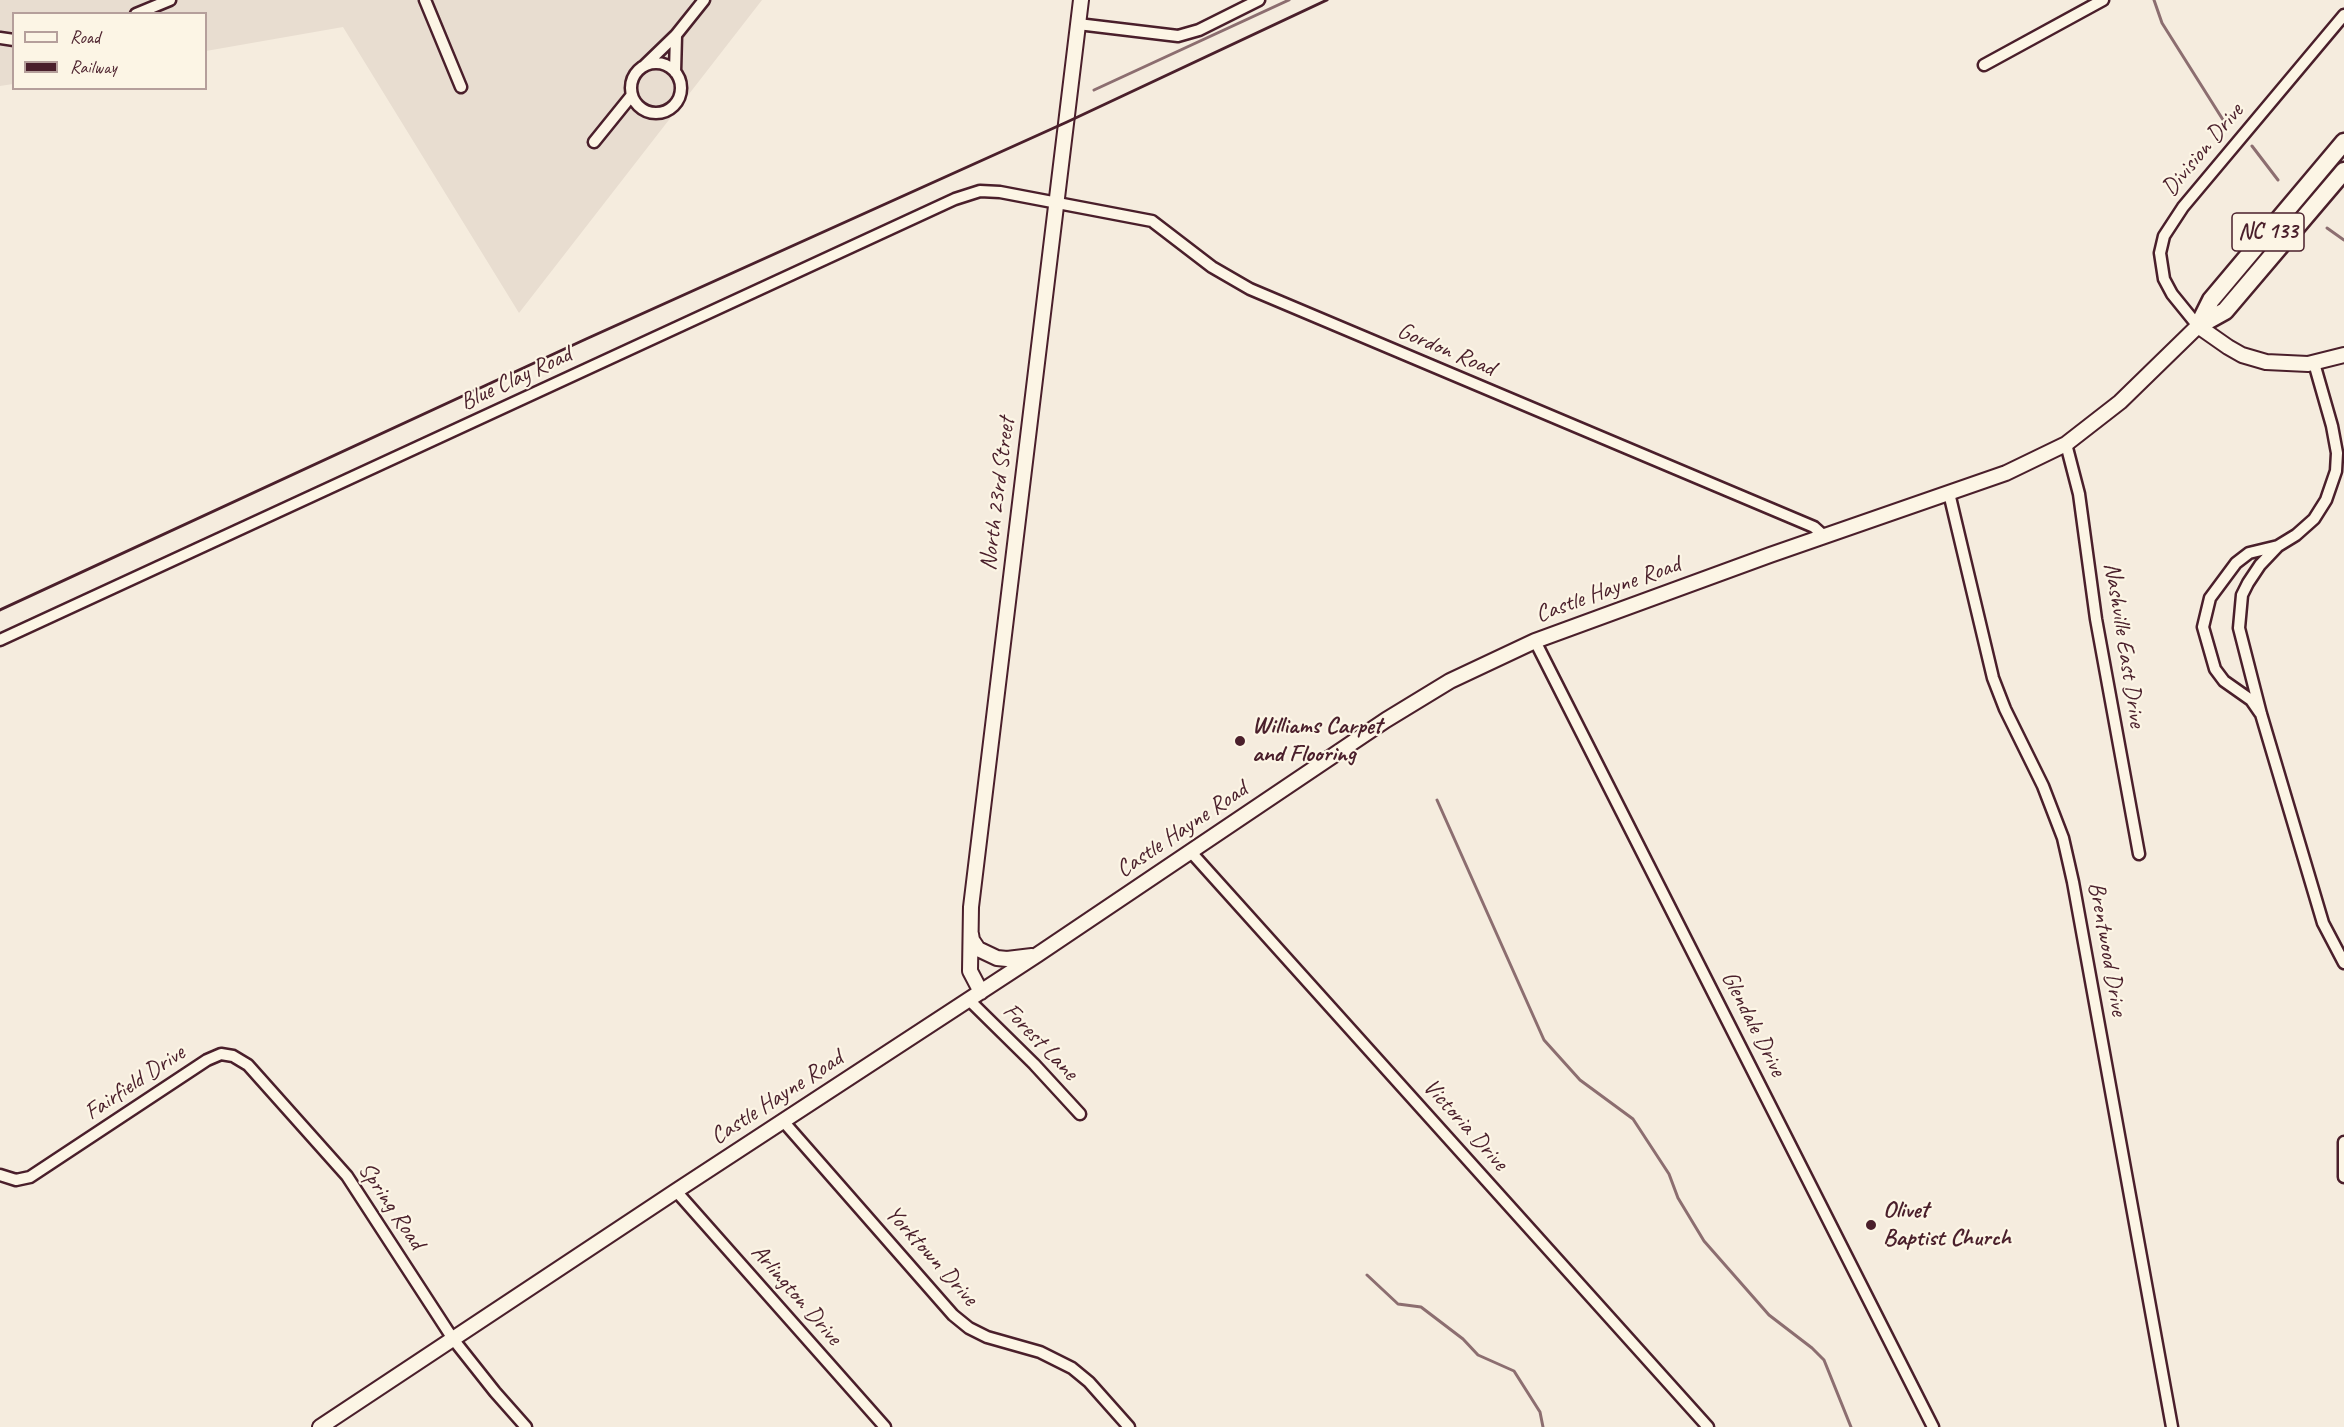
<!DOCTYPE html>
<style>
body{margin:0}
#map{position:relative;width:2344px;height:1427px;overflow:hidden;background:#f5ecde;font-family:Caveat,sans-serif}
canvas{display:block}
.legend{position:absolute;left:12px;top:12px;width:195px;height:78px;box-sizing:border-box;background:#fcf5e5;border:2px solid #b59f9b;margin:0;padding:8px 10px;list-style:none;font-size:18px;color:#4a1f2b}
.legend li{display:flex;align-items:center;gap:12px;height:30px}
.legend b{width:30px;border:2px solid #b59f9b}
</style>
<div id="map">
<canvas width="2344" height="1427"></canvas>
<ul class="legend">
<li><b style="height:8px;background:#fcf5e5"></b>Road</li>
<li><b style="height:8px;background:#4a1f2b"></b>Railway</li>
</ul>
</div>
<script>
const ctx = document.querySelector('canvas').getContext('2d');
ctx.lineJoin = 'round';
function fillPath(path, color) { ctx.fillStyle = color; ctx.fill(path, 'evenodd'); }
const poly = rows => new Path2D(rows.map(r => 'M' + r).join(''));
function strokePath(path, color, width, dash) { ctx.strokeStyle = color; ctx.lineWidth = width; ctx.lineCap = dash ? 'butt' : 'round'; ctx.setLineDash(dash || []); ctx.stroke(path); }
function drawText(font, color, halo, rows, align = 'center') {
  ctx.font = font + ' Caveat,sans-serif'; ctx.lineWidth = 4.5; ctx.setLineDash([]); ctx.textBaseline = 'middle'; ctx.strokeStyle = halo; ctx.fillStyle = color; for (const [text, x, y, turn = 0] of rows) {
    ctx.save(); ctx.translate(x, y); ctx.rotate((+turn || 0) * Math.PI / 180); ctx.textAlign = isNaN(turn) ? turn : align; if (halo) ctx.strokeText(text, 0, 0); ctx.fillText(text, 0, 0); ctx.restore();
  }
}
fillPath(poly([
 [0,0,762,0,519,313,343,27,206,51,206,14,14,14,13,84,0,86]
]), '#e8ddd0');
strokePath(poly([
 [2154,0,2162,23,2225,123],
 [1094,90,1289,0],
 [2252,146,2278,180],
 [2327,228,2344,240],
 [1437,800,1544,1040,1580,1080,1633,1119,1669,1174,1678,1198,1704,1241,1769,1315,1812,1348,1824,1360,1851,1427],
 [1367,1275,1398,1304,1421,1307,1463,1339,1478,1355,1514,1371,1540,1412,1543,1427]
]), '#8c6e70', 3);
const minor = poly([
 [425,0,461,87],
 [136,14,170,0],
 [1078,24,1178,36,1199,30,1259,0],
 [0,38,14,40],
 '631 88a25 25 0 1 1 50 0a25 25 0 1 1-50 0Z',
 [1984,65,2103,0],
 [644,66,676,35,704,0],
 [675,72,676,35],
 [594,142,632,95],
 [2198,326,2172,294,2164,279,2160,253,2164,236,2183,207,2344,15],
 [2314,363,2332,426,2337,453,2336,471,2326,500,2314,519,2296,535,2278,546,2260,565,2248,583,2242,595,2239,628,2261,714,2323,923,2344,963],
 [2066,444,2079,494,2096,619,2139,854],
 [1949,493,1993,678,2005,709,2043,786,2063,838,2073,882,2172,1427],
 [0,640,955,199,980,191,1000,192,1152,221,1212,267,1250,289,1814,527,1824,536],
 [1535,641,1933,1427],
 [2260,713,2251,700,2224,681,2215,669,2203,627,2210,598,2236,563,2249,553,2278,546],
 [1190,851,1708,1427],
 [969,1000,1034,1064,1080,1114],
 [783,1121,953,1315,969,1328,987,1337,1040,1352,1072,1368,1089,1382,1129,1427],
 [2344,1142,2344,1177],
 [0,1175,16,1180,30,1177,207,1060,221,1054,233,1056,248,1065,347,1176,453,1339,495,1392,526,1427],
 [676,1191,885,1427]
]);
const major = poly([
 [971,934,972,940,978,949,997,958,1007,959,1032,956],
 [981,992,970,971,971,907,1081,0],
 [320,1427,676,1191,1037,955,1386,720,1450,681,1535,641,1770,555,2006,473,2066,444,2120,402,2198,326,2228,347,2242,355,2266,362,2308,364,2344,355]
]);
const highway = poly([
 [2198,326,2211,300,2344,142],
 [2198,326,2225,311,2344,171]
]);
strokePath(minor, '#4a1f2b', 15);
strokePath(major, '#4a1f2b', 18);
strokePath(highway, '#4a1f2b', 21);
strokePath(minor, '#fcf5e5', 10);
strokePath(major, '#fcf5e5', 14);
strokePath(highway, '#fcf5e5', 16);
strokePath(poly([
 [0,610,586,339,1067,122,1327,0]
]), '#4a1f2b', 3);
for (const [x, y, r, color] of [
 [1240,741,6,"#4a1f2b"],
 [1871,1225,6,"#4a1f2b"]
]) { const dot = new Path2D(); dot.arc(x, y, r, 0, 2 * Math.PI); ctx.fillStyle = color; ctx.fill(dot); strokePath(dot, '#fcf5e5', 2); }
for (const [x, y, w] of [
 [2268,232,72]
]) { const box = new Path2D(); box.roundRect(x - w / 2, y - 19, w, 38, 4.5); ctx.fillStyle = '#fcf5e5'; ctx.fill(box); strokePath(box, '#4a1f2b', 1.5); }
drawText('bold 22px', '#4a1f2b', null, [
 ["NC 133",2268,232]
]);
drawText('24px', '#4a1f2b', '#fcf5e5', [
 ["Division Drive",2203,150,-50],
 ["Gordon Road",1446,350,23],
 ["Blue Clay Road",516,379,-25],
 ["North 23rd Street",998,494,-83],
 ["Castle Hayne Road",1608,590,-20],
 ["Nashville East Drive",2124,645,81],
 ["Castle Hayne Road",1182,830,-34],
 ["Brentwood Drive",2107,949,80],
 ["Glendale Drive",1753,1024,63],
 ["Forest Lane",1040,1042,46],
 ["Fairfield Drive",135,1083,-34],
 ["Castle Hayne Road",777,1098,-33],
 ["Victoria Drive",1465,1125,48],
 ["Spring Road",391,1206,56],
 ["Yorktown Drive",931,1256,48],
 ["Arlington Drive",796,1295,49]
]);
drawText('bold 24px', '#4a1f2b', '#fcf5e5', [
 ["Williams Carpet",1252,727],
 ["and Flooring",1252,755],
 ["Olivet",1883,1211],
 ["Baptist Church",1883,1239]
], 'left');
</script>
